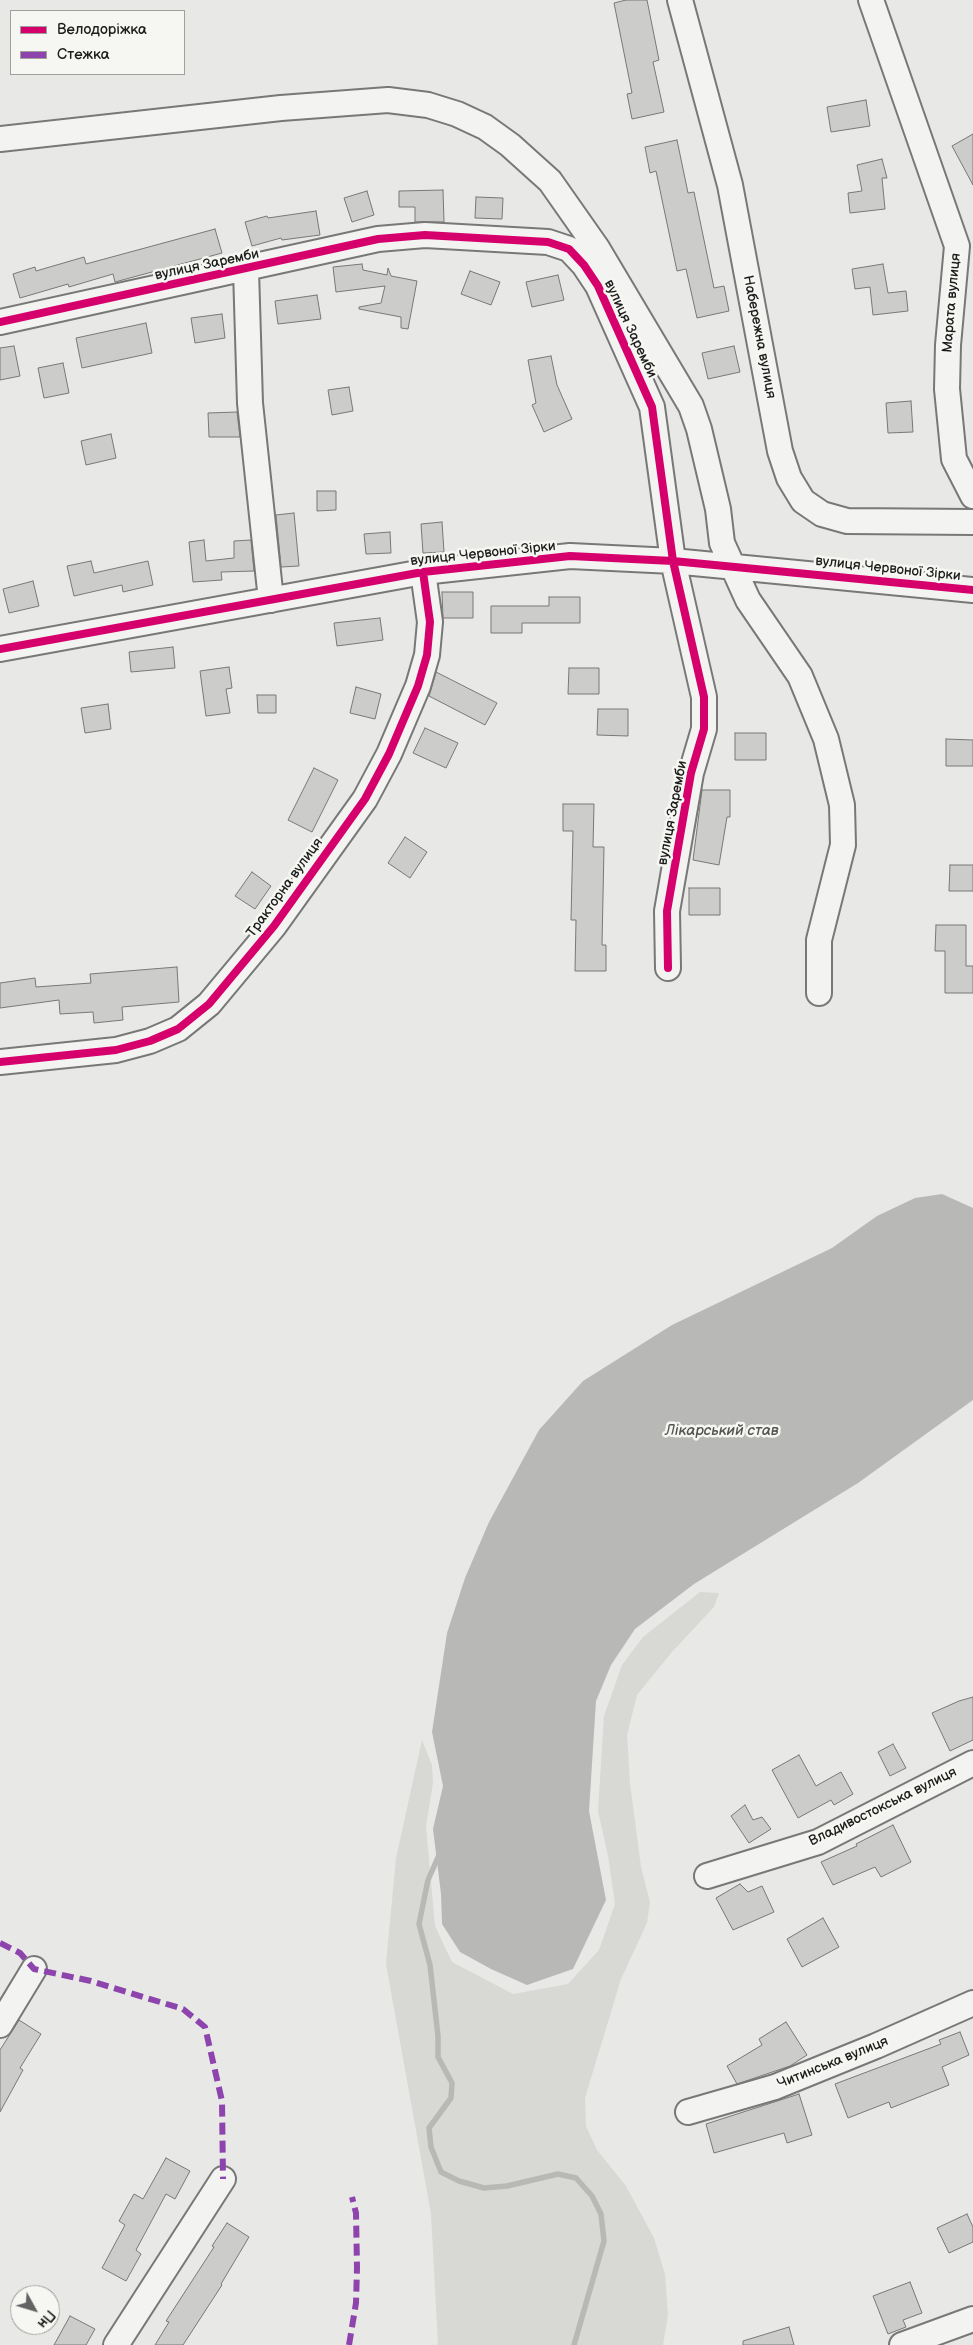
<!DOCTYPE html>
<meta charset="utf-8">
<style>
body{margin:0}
#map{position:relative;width:973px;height:2345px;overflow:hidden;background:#e8e8e6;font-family:"Balsamiq Sans",sans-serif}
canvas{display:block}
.legend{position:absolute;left:10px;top:10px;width:175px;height:65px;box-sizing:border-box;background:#f6f6f2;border:1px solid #9f9f9c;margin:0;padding:6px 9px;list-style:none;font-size:15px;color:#1c1c1c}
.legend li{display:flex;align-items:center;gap:10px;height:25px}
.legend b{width:25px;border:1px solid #9f9f9c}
.north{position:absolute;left:10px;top:2285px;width:50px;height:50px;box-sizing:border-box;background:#f6f6f2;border:1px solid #9f9f9c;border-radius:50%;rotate:129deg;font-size:14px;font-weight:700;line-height:20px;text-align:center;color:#1c1c1c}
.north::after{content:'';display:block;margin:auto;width:18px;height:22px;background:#636363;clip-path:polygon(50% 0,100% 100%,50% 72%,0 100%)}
</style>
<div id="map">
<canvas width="973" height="2345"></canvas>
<ul class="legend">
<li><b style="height:6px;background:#d6006c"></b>Велодоріжка</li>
<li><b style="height:6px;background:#8e44ad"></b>Стежка</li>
</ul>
<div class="north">Пн</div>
</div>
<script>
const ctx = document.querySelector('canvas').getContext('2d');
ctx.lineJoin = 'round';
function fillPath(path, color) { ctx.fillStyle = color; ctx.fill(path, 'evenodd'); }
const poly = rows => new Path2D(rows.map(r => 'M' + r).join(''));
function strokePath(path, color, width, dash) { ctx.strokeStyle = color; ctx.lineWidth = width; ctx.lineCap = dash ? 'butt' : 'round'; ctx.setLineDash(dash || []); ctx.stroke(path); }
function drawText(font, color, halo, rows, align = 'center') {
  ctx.font = font + ' "Balsamiq Sans",sans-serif'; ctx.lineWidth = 5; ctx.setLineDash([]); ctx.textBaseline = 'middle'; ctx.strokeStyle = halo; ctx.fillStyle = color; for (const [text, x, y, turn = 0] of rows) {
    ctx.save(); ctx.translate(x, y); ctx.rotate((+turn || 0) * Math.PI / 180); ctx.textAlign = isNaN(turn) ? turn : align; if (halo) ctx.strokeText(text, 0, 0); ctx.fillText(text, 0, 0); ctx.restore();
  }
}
fillPath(poly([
 [700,1592,719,1593,714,1607,672,1652,637,1695,627,1735,630,1783,641,1867,650,1902,647,1923,621,1979,585,2098,586,2126,597,2150,626,2186,654,2238,665,2274,668,2315,663,2345,438,2345,431,2214,386,1964,396,1858,422,1740,432,1765,433,1783,426,1826,435,1926,452,1962,513,1994,568,1984,599,1950,615,1904,608,1856,598,1811,604,1716,622,1665,643,1637]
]), '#d8d8d5');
fillPath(poly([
 [942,1194,973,1208,973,1400,858,1483,694,1584,635,1629,611,1665,596,1701,589,1811,606,1900,573,1969,527,1985,491,1969,460,1952,442,1924,441,1894,433,1829,443,1786,432,1732,447,1633,465,1578,489,1522,539,1430,583,1381,672,1325,832,1248,877,1216,915,1198]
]), '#b8b8b6');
strokePath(poly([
 [439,1855,428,1880,419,1924,430,1965,438,2036,438,2057,452,2083,451,2098,429,2128,431,2147,441,2172,459,2181,484,2188,507,2186,558,2174,576,2178,592,2196,601,2214,604,2241,574,2345]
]), '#b8b8b6', 5.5);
const building = poly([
 [626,0,647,0,659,60,653,62,664,112,632,119,627,94,632,93,614,3,626,0],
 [866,100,870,126,831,132,827,107,866,100],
 [973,134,973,185,952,146,973,134],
 [677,140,688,193,694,192,714,288,724,286,729,311,697,318,686,269,677,271,656,171,650,173,645,147,677,140],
 [882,159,887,178,882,178,885,209,850,213,848,193,862,191,857,165,882,159],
 [443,190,444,222,415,222,415,207,399,207,399,191,443,190],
 [367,191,374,215,352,222,344,198,367,191],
 [476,197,503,198,502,219,475,218,476,197],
 [316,211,320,235,282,240,281,238,252,246,245,222,267,216,268,218,316,211],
 [215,229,222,253,115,282,113,274,69,287,68,284,20,298,13,274,35,267,36,271,84,257,86,264,215,229],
 [362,264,363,270,387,275,388,268,391,276,417,281,408,329,401,328,401,317,359,309,359,307,381,303,385,286,336,292,333,267,362,264],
 [883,264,888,293,906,291,908,311,873,315,870,287,855,289,852,269,883,264],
 [470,271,500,282,491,305,461,294,470,271],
 [558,275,564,300,532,307,526,282,558,275],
 [317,295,321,319,278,324,275,301,317,295],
 [222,314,225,338,195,343,191,318,222,314],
 [146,323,152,353,82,368,76,338,146,323],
 [14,346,20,376,0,380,0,348,14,346],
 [734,346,740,372,708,379,702,353,734,346],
 [551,356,557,385,572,419,544,432,532,405,536,403,528,360,551,356],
 [63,363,69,393,44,398,38,368,63,363],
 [349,387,353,411,332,415,328,390,349,387],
 [911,401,913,432,888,433,886,403,911,401],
 [237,412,240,437,209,437,208,413,237,412],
 [111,434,116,458,86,465,81,441,111,434],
 [317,491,336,491,336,510,317,511,317,491],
 [294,513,299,566,281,567,276,515,294,513],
 [442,522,444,552,423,553,421,524,442,522],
 [390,532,391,553,366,554,364,534,390,532],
 [204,540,206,561,234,558,234,541,251,540,254,571,221,572,222,580,193,582,189,542,204,540],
 [91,561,94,573,148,561,153,585,123,592,122,585,74,596,67,566,91,561],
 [33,581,39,606,9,613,3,589,33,581],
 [442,592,473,592,473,618,443,618,442,592],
 [549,597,580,597,580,623,522,623,522,633,491,633,491,606,549,606,549,597],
 [380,618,383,640,337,646,334,623,380,618],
 [173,647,175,668,131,672,129,652,173,647],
 [229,667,232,688,226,689,230,713,206,716,200,671,229,667],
 [569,668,599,668,599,694,568,694,569,668],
 [436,672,497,703,485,725,429,696,436,672],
 [356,687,381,694,375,719,350,713,356,687],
 [257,695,276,695,276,713,258,713,257,695],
 [108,704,111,729,85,733,81,708,108,704],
 [598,709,628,709,628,736,597,735,598,709],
 [425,728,458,743,446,768,413,753,425,728],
 [735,733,766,733,766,760,735,760,735,733],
 [946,739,973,740,973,766,946,766,946,739],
 [314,768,338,780,312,832,288,820,314,768],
 [702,790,730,790,730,817,727,817,719,865,693,860,702,790],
 [563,804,594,804,593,847,604,847,602,945,606,945,606,971,575,971,576,920,571,920,573,831,563,831,563,804],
 [405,837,427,852,410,878,388,863,405,837],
 [950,865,973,865,973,891,949,891,950,865],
 [252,872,271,886,255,909,235,896,252,872],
 [689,888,720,888,720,915,689,915,689,888],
 [936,925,966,925,966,966,973,966,973,993,945,993,945,951,935,951,936,925],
 [177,967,179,1002,122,1007,123,1020,94,1023,93,1012,60,1014,59,1000,0,1008,0,983,35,978,36,987,91,983,90,974,177,967],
 [973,1697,973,1740,950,1751,932,1713,959,1701,973,1697],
 [893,1744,906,1768,890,1776,878,1752,893,1744],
 [799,1755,816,1786,841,1772,853,1794,834,1805,831,1800,798,1818,772,1770,799,1755],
 [745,1805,753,1820,762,1817,771,1829,749,1843,731,1816,745,1805],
 [893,1825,911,1862,881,1877,875,1867,833,1885,821,1862,857,1846,856,1844,893,1825],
 [740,1884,748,1892,762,1886,774,1912,733,1930,716,1898,740,1884],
 [823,1918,839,1947,802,1967,787,1939,823,1918],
 [19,2020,41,2034,20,2068,23,2070,0,2112,0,2050,19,2020],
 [786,2022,807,2055,790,2066,737,2084,727,2066,762,2045,759,2039,786,2022],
 [960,2032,969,2055,942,2067,949,2085,891,2108,889,2102,848,2118,835,2084,941,2044,939,2040,960,2032],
 [799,2094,812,2135,787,2143,784,2133,714,2153,706,2124,799,2094],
 [166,2158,190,2171,175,2199,166,2194,136,2250,141,2254,126,2281,102,2268,125,2225,119,2221,134,2194,143,2199,166,2158],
 [967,2214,973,2227,973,2242,949,2253,937,2228,967,2214],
 [227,2223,249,2237,221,2284,222,2285,183,2345,155,2345,169,2322,166,2321,214,2247,212,2246,227,2223],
 [910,2282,922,2313,903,2320,906,2327,888,2334,873,2296,910,2282],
 [70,2316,95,2329,86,2345,54,2345,70,2316],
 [789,2327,794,2345,743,2345,743,2341,789,2327]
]);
fillPath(building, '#ccccca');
strokePath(building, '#787877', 1);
const minor = poly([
 [680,0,730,185,780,451,789,478,803,501,822,514,847,521,973,522],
 [871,0,957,246,948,345,947,389,954,459,973,496],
 [0,139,281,108,388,100,428,105,457,114,485,127,510,145,550,181,597,248,691,406,699,429,718,509,722,543,748,600,800,676,826,739,842,805,843,845,819,940,819,993],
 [246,270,250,403,271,600],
 [0,322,378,239,425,235,548,242,569,249,584,265,598,286,652,407,673,561,704,697,704,729,691,773,667,911,668,968],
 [0,649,423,572,570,556,673,561,973,590],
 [0,1062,116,1050,150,1041,178,1029,209,1004,274,926,365,799,389,754,418,686,427,655,430,622,423,572],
 [707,1876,818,1842,973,1763],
 [0,2025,34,1969],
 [688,2112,775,2087,876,2046,973,2003],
 [116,2345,223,2179],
 [902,2345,973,2319]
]);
strokePath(minor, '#787877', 28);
strokePath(minor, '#f3f3f1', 24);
strokePath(poly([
 [0,1943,20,1953,34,1969,91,1981,183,2009,205,2027,222,2101,223,2179],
 [349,2345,356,2303,357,2268,356,2213,352,2197]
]), '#8e44ad', 6, [12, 6]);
strokePath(poly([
 [0,322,378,239,425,235,548,242,569,249,584,265,598,286,652,407,673,561,704,697,704,729,691,773,667,911,668,968],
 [0,649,423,572,570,556,673,561,973,590],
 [0,1062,116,1050,150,1041,178,1029,209,1004,274,926,365,799,389,754,418,686,427,655,430,622,423,572]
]), '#d6006c', 8);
drawText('14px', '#1c1c1c', '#f6f6f2', [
 ["вулиця Заремби",207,265,-12],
 ["Марата вулиця",952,303,-85],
 ["вулиця Заремби",630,329,65],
 ["Набережна вулиця",759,337,79],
 ["вулиця Червоної Зірки",483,554,-6],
 ["вулиця Червоної Зірки",888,569,6],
 ["вулиця Заремби",673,813,-79],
 ["Тракторна вулиця",285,888,-54],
 ["Владивостокська вулиця",883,1807,-26],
 ["Читинська вулиця",833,2063,-22]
]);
drawText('italic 15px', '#525251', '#f6f6f2', [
 ["Лікарський став",722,1431]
]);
</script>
